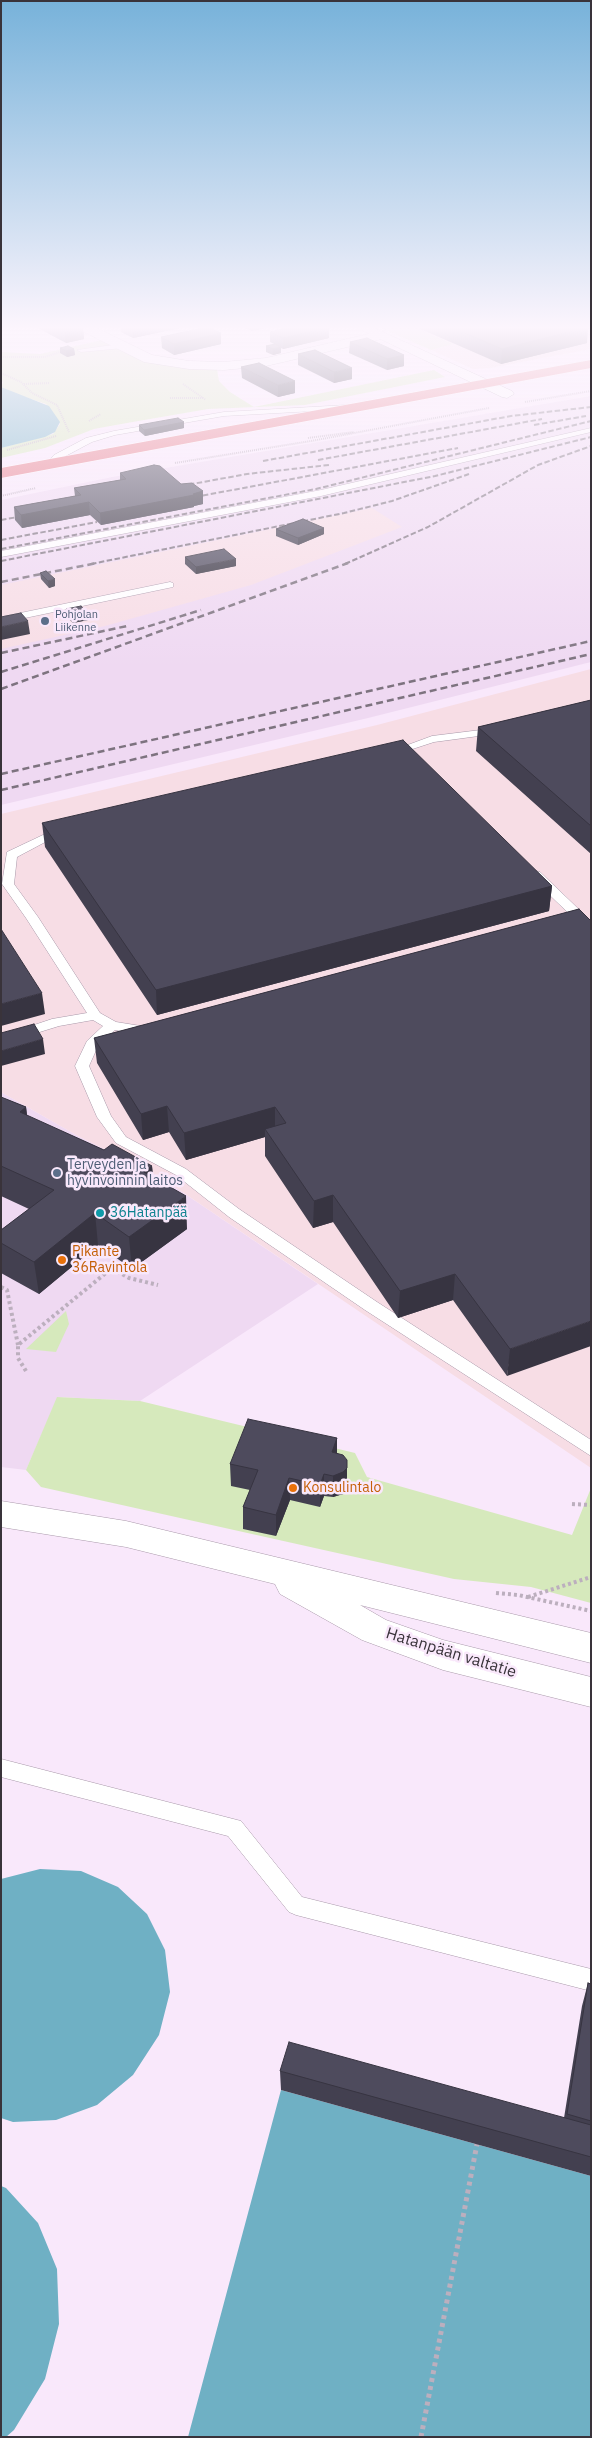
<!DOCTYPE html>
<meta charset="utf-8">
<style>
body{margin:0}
#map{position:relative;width:592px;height:2438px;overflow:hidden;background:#f9e8fb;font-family:"IBM Plex Sans",sans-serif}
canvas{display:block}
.frame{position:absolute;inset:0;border:2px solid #39333a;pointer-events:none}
</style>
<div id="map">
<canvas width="592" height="2438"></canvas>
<div class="frame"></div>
</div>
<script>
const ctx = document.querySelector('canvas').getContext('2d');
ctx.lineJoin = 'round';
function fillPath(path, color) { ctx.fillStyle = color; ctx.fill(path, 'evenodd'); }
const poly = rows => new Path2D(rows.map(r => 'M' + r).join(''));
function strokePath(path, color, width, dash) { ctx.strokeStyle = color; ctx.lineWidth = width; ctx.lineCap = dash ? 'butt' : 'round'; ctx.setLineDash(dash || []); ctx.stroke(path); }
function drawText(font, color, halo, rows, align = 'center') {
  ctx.font = font + ' "IBM Plex Sans",sans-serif'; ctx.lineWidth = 5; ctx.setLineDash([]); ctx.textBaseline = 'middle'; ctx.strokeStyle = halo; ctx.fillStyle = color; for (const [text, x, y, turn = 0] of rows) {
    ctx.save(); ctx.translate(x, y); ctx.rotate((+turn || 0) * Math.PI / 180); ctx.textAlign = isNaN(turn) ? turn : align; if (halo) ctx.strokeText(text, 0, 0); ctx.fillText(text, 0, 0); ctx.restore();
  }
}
fillPath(poly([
 [591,396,591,662,368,718,1,805,1,500,112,477],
 [1,1092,78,1136,160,1177,318,1284,140,1401,58,1397,26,1470,1,1467]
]), '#efd9f2');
fillPath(poly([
 [414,327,591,327,591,349,490,368,473,369,431,350,453,344],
 [372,508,402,527,251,585,105,626,1,649,1,585],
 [591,669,591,1468,160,1177,78,1136,1,1092,1,814,377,725]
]), '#f7dde5');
fillPath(poly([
 [379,327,414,327,453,344,431,350],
 [102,340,137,358,217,369,219,381,230,392,254,407,434,370,445,377,305,405,208,409,127,423,94,429,45,448,1,458,1,448,53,434,60,424,46,404,15,394,1,387,3,382,1,381,1,352,40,354],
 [66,1311,69,1324,56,1352,26,1349],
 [57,1397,140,1401,355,1453,367,1477,572,1535,591,1488,591,1603,531,1587,454,1579,41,1487,26,1470]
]), '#d6e9bc');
fillPath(poly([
 [1,387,49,406,60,422,55,432,45,437,1,448],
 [40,1869,81,1871,118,1887,147,1914,165,1950,170,1992,159,2035,133,2075,97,2105,56,2120,13,2122,1,2118,1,1879],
 [281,2090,591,2176,591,2437,188,2437],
 [1,2186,6,2188,38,2223,57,2269,59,2324,45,2379,14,2430,6,2437,1,2437]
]), '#6fb0c4');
const lane = poly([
 [575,327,584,327,591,330,591,335,575,327],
 [120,344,123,344,123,348,81,352,77,350,120,344],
 [347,405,350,405,350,409,224,416,115,435,92,442,60,459,52,467,45,465,54,455,86,438,114,431,224,412,347,405],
 [591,428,591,432,321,496,1,557,1,551,321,490,591,428],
 [170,582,173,583,173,587,1,623,1,617,170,582],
 [497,728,501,729,501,733,434,742,391,756,386,753,432,736,497,728],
 [62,826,68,829,66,831,17,857,14,884,38,917,100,1013,116,1022,147,1027,154,1031,147,1035,115,1030,98,1046,89,1066,111,1116,126,1137,186,1169,239,1209,377,1302,591,1440,591,1456,365,1310,229,1217,176,1175,116,1143,97,1117,75,1066,87,1041,103,1026,93,1020,59,1026,1,1044,1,1036,52,1019,87,1013,26,918,2,884,7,852,62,826],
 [536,871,540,872,591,921,591,932,587,931,532,878,530,875,536,871],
 [1,1759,241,1821,302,1897,591,1969,591,1991,296,1915,289,1912,228,1836,1,1777,1,1759]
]);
const street = poly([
 [79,327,95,327,152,355,189,361,224,362,266,358,381,331,388,335,386,338,266,366,224,370,189,369,144,362,80,330,79,327]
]);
const secondary = poly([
 [355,327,372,327,512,391,514,394,507,398,502,397,355,327],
 [1,1501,126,1521,591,1633,591,1663,360,1605,386,1620,443,1640,591,1677,591,1707,443,1670,362,1640,280,1594,275,1584,126,1547,1,1527,1,1501]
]);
const highway = poly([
 [591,360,591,368,1,478,1,468,591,360]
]);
strokePath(lane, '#a999aa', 1);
strokePath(street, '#a999aa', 1);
strokePath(secondary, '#a999aa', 1);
strokePath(highway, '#fff', 1);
strokePath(poly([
 [1,357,45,357,63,351],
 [1,373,21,382,32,393,57,405,69,432],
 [24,384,50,383],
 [183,384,206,400],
 [170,398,204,398],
 [525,402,591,391],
 [89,421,101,414],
 [308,438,354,432],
 [7,450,56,436],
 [175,463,311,441,489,408],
 [1,496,36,488]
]), '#bcafbe', 2, [1, 1]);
strokePath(poly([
 [1,1287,7,1290,18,1345],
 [26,1371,18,1358,18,1345,112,1268,129,1278,158,1285],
 [572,1504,591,1505],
 [496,1593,518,1595,591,1611],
 [528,1597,591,1577]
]), '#bcafbe', 4, [3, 3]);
strokePath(poly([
 [421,2437,477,2144]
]), '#bcafbe', 5, [4, 4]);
fillPath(lane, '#fff');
fillPath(street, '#fff');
fillPath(secondary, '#fff');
fillPath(highway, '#e57885');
strokePath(poly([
 [534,425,586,416],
 [318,460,542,419],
 [263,461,511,416,591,407],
 [181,486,247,474,329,465],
 [195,497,458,448],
 [1,520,29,515],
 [1,540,97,522],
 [1,549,316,489,591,421],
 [1,561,435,476,591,437],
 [91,564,344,513,392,501,469,474],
 [345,564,428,527,538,465,591,446]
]), '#7d737f', 2, [5.5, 2.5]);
strokePath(poly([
 [1,582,97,563],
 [1,653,127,626],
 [1,672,201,610],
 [1,689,348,563],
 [1,774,591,641],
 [1,790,591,654]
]), '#7d737f', 2.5, [7, 4]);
fillPath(poly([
 [36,327,79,327,83,329,84,339,66,343],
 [121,327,180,327,180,328,133,338,121,332],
 [243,327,270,327,252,331],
 [416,327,586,327,587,343,501,364],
 [270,332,329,338,283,349,281,348,281,353,273,355,266,352,266,346,274,344,270,342],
 [221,333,221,344,174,355,162,348,161,337],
 [350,342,404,355,404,366,387,370,349,353],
 [60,348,74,349,75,355,67,357,60,353],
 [298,354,352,379,334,383,298,365],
 [241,367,295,393,278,397,242,378],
 [184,422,184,428,145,436,139,431,139,425],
 [120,473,181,484,203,491,203,504,194,506,194,507,101,525,90,515,22,528,15,520,14,507,75,496,74,488,120,480],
 [324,528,324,534,298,545,276,536,276,529],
 [185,557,236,566,196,574,185,564],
 [40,573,55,586,49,588,41,579],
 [66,609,88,620,73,623,66,616],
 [591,700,591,854,476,751,478,727],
 [42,823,552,886,549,911,157,1015,45,847],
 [579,909,507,1376,453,1300,398,1318,333,1222,313,1228,265,1156,265,1137,186,1160,169,1132,143,1140,97,1063,94,1038],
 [1,1097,26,1107,27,1116,104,1150,152,1166,153,1177,187,1229,132,1269,98,1245,39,1294,1,1273,1,1230,29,1209,1,1196],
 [337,1438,337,1453,347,1489,343,1494,333,1497,324,1496,320,1507,290,1500,276,1536,243,1529,243,1507,250,1490,231,1486,230,1464],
 [588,1983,591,1984,591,2176,281,2090,280,2071,564,2118,582,2006]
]), '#434050');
fillPath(poly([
 [132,327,180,327,180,328,133,338],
 [251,327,270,327,252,331],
 [329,327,329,338,283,349,283,338],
 [588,327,587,343,501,364,502,349],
 [83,329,84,339,66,343,65,332],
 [221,333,221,344,174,355,174,344],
 [281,347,281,353,273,355,273,349],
 [74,349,75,355,67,357,66,351],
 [404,355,404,366,387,370,387,359],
 [352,368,352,379,334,383,334,372],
 [295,381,295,393,278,397,278,385],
 [184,422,184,428,145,436,144,430],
 [203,491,203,504,194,506,194,507,101,525,100,513],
 [89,502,90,515,22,528,21,515],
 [324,528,324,534,298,545,298,538],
 [236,559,236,566,196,574,196,567],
 [55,579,55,586,49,588,48,581],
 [88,613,88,620,73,623,72,616],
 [28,621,30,634,1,640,1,627],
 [552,886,549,911,157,1015,156,990],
 [42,993,45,1014,1,1026,1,1004],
 [43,1039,45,1054,1,1066,1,1051],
 [167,1106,169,1132,143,1140,141,1114],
 [26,1107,30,1139,20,1112],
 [275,1107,275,1134,265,1129,265,1137,186,1160,184,1133],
 [152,1166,155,1198,144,1172],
 [333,1195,333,1222,313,1228,314,1201],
 [186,1196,187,1229,132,1269,129,1237],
 [95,1213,98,1245,39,1294,34,1262],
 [455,1274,453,1300,398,1318,400,1291],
 [591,1321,591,1346,507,1376,510,1349],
 [337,1438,337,1460,332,1452],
 [347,1468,347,1489,343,1494,333,1497,333,1476],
 [324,1474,324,1496,320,1507,320,1485],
 [289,1478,290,1500,276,1536,276,1515]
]), '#373441');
const building = poly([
 [54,327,79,327,83,329,65,332,54,327],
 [208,327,221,333,174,344,161,337,208,327],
 [291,327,329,327,283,338,270,332,291,327],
 [451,327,588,327,502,349,451,327],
 [367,338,404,355,387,359,350,342,367,338],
 [275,344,281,347,273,349,266,346,275,344],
 [68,346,74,349,66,351,60,348,68,346],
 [315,350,352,368,334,372,298,354,315,350],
 [259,363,295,381,278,385,241,367,259,363],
 [178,418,184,422,144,430,139,425,178,418],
 [154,465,160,466,181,484,192,483,203,491,193,494,194,495,100,513,89,502,21,515,14,507,81,495,74,488,126,479,120,473,154,465],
 [303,519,324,528,298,538,276,529,303,519],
 [224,549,236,559,196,567,185,557,224,549],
 [46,571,55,579,48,581,40,573,46,571],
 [81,606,88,613,72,616,66,609,81,606],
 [21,613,28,621,1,627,1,617,21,613],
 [591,700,591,826,478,727,591,700],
 [403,740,552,886,156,990,42,823,403,740],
 [579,909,591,921,591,1321,510,1349,455,1274,400,1291,333,1195,314,1201,265,1129,286,1123,275,1107,184,1133,167,1106,141,1114,94,1038,579,909],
 [1,929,42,993,1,1004,1,929],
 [34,1024,43,1039,1,1051,1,1033,34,1024],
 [1,1097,26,1107,20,1112,104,1150,112,1144,152,1166,144,1172,186,1196,129,1237,95,1213,34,1262,1,1243,1,1230,54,1190,1,1166,1,1097],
 [248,1419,337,1438,332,1452,343,1455,347,1460,347,1468,343,1472,333,1476,324,1474,320,1485,289,1478,276,1515,243,1507,258,1470,230,1464,248,1419],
 [588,1983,591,1984,591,2121,567,2114,588,1983],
 [289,2042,591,2125,591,2157,280,2071,289,2042]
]);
fillPath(building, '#4e4b5d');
strokePath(building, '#373441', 1);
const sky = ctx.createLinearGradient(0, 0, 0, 668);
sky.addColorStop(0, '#77b2da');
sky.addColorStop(0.49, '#fcf5fd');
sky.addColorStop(1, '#fcf5fd00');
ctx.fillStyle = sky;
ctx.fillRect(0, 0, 592, 668);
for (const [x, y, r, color] of [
 [45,621,5,"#5c6f8a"],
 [57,1173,5,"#5c6f8a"],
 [100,1213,5,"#0f9aa8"],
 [62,1260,5,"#e8710a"],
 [293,1488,5,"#e8710a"]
]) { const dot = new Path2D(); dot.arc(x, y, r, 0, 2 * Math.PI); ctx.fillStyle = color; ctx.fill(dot); strokePath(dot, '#f9e8fb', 2); }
drawText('11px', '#4e5e75', '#f9e8fb', [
 ["Pohjolan",55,615],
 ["Liikenne",55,628]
], 'left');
drawText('14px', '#4e5e75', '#f9e8fb', [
 ["Terveyden ja",67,1165],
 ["hyvinvoinnin laitos",67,1181]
], 'left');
drawText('14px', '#0d838f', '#f9e8fb', [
 ["36Hatanpää",110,1213]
], 'left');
drawText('14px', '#c56008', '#f9e8fb', [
 ["Pikante",72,1252],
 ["36Ravintola",72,1268],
 ["Konsulintalo",303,1488]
], 'left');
drawText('16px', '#39333a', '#f9e8fb', [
 ["Hatanpään valtatie",451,1653,17]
]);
</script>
